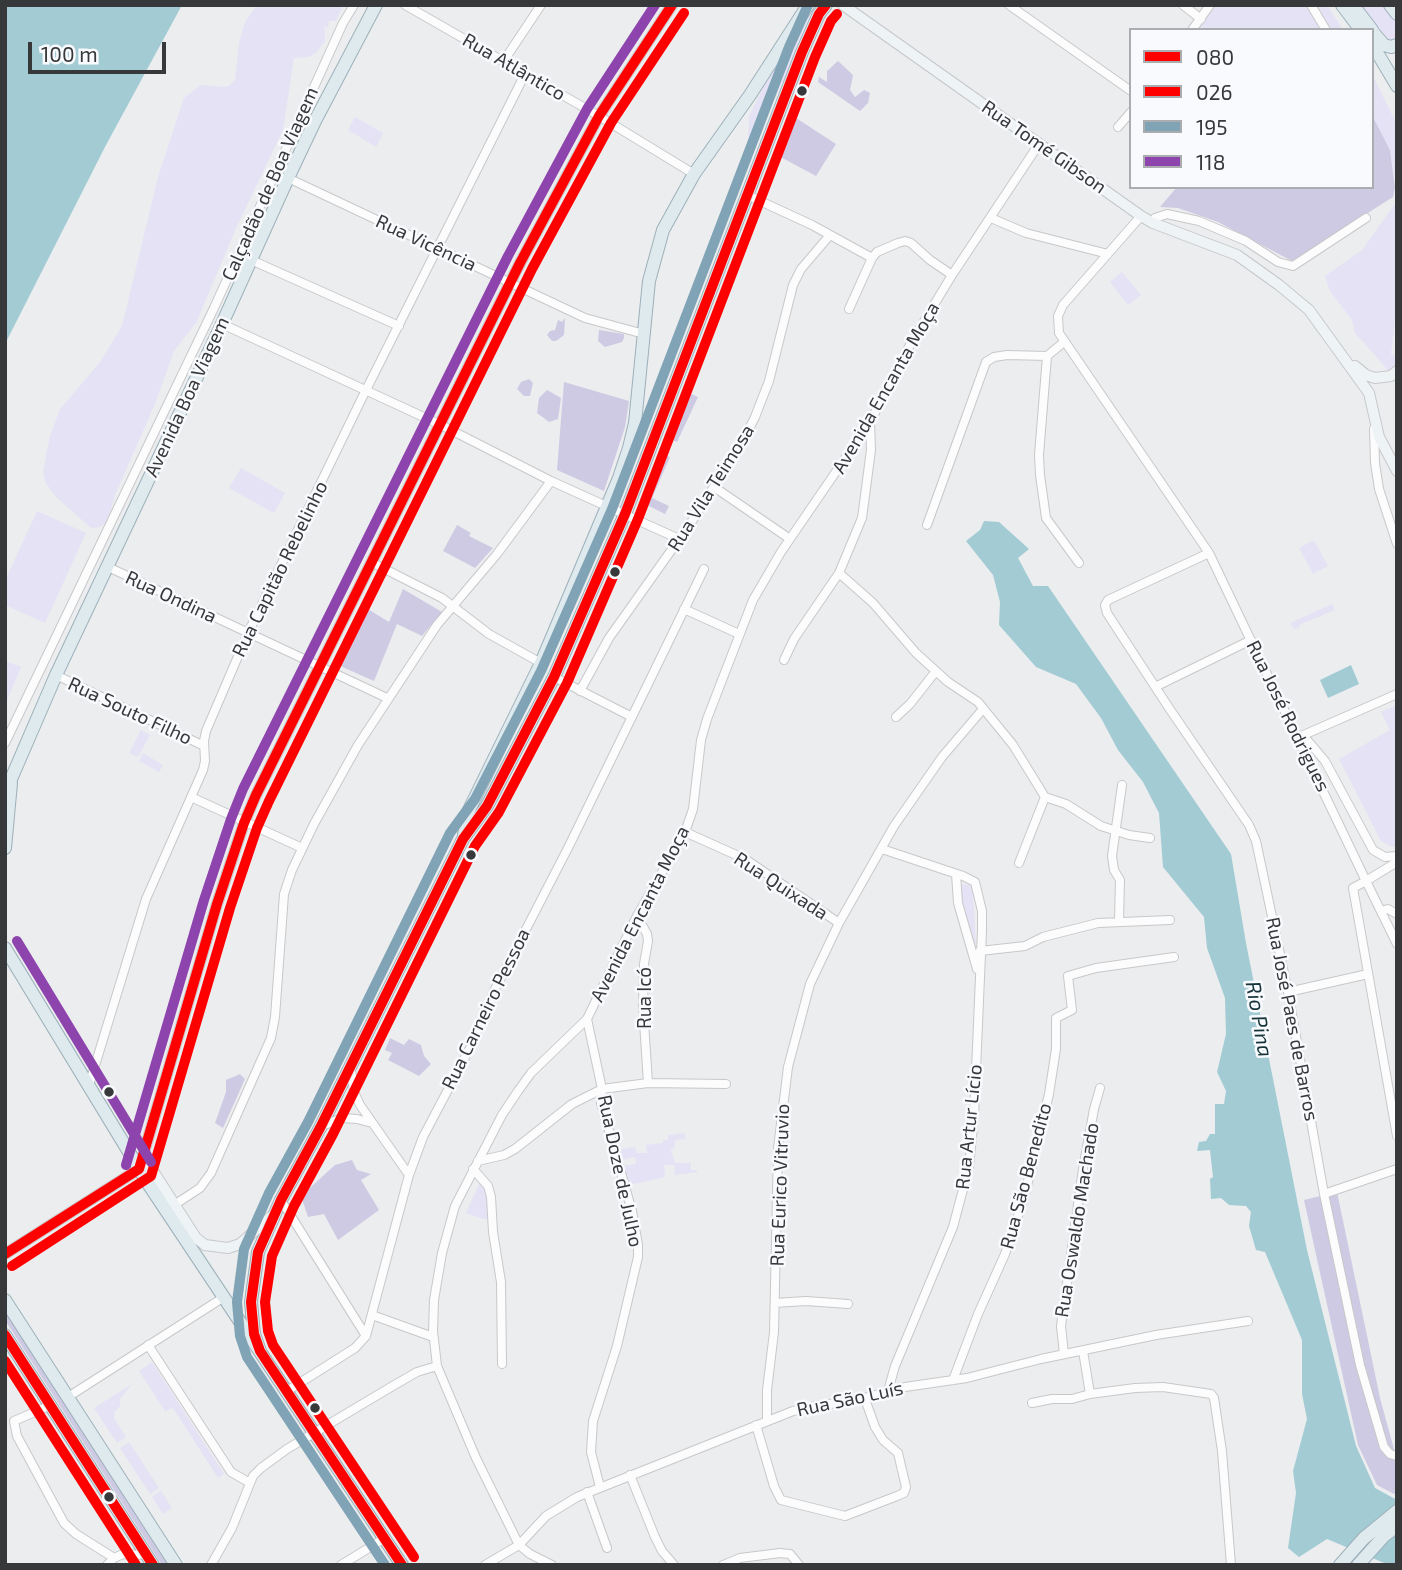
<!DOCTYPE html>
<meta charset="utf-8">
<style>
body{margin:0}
#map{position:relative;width:1402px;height:1570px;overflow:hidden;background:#ebedef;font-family:"Exo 2",sans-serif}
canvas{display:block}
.frame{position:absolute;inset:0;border:7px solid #37383a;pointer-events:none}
.legend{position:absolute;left:1129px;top:28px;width:245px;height:161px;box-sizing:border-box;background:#f8fafe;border:2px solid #abacb0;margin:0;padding:9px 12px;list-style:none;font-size:21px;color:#37383a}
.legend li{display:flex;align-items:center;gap:14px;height:35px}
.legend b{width:35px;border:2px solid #abacb0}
.scale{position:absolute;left:28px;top:42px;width:138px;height:32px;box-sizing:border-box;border:4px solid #37383a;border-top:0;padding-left:9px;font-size:21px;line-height:24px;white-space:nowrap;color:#37383a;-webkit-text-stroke:5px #f8fafe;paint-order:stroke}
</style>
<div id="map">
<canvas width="1402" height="1570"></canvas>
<div class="frame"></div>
<ul class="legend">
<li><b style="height:9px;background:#f00"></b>080</li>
<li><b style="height:9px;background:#f00"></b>026</li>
<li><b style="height:9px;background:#80a3b5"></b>195</li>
<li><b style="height:9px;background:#8e44ad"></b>118</li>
</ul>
<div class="scale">100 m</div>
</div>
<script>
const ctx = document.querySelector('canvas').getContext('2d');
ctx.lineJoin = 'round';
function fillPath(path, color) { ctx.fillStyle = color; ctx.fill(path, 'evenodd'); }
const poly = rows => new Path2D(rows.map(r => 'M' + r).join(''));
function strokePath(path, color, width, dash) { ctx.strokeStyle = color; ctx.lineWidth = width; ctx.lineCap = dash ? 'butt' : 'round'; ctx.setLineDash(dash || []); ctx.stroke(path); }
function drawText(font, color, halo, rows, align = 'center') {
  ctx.font = font + ' "Exo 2",sans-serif'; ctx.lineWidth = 5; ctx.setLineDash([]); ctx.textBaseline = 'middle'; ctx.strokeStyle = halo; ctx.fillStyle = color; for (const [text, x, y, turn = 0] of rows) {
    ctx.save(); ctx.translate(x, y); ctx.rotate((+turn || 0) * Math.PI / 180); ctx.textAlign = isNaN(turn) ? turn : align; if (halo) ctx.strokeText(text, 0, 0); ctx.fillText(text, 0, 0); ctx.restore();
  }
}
fillPath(poly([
 [257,5,343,5,336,21,329,21,328,28,324,26,325,41,316,53,309,57,294,58,283,130,237,226,196,323,174,351,155,404,115,495,108,521,100,527,91,528,56,497,45,482,43,471,50,436,60,409,100,362,122,326,158,177,184,98,201,85,223,87,229,86,235,80,239,43,245,22],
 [1216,5,1309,5,1323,30,1198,30],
 [1316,5,1327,5,1343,30,1330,30],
 [1361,5,1383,5,1397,23,1397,38,1388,40],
 [816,7,818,9,799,43,784,80,757,131,748,140,749,116,770,74],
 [1372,74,1397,125,1397,190,1390,150,1372,115],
 [355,117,383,133,376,147,348,130],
 [1397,201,1397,303,1391,354,1397,357,1397,380,1355,333,1352,320,1330,291,1325,276,1362,250],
 [1122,272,1141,295,1128,305,1110,282],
 [241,468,285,493,274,513,229,488],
 [37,511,86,533,45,623,5,605,5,581],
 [1314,540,1328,566,1313,574,1299,548],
 [1332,604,1335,610,1299,625,1300,628,1294,629,1290,623],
 [5,661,21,667,5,705],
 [1397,705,1397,847,1392,847,1381,841,1339,759,1390,730,1381,712],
 [141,730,150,735,138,757,129,753],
 [143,753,163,765,159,772,139,761],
 [961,884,970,885,973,890,976,949,962,905],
 [685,1133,685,1139,675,1140,675,1148,671,1149,671,1151,675,1163,691,1163,691,1170,697,1170,697,1172,675,1175,674,1165,664,1165,665,1177,630,1185,623,1166,636,1164,635,1157,621,1160,615,1142,619,1141,621,1149,635,1147,637,1153,647,1153,646,1145,663,1143,663,1140,668,1140,668,1135],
 [482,1178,495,1220,484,1219,466,1213],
 [152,1362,224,1474,218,1478,173,1408,165,1411,139,1371],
 [132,1384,120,1399,120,1406,114,1413,114,1418,126,1437,117,1443,94,1408],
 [129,1442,159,1488,150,1494,120,1448],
 [161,1491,172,1508,163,1514,152,1497]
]), '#e5e2f5');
fillPath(poly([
 [838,61,853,75,850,90,855,97,864,90,870,93,868,103,860,111,818,82,819,77,827,82,827,71],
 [1372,115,1390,150,1395,187,1393,197,1292,261,1218,222,1178,208,1160,207,1177,187,1372,187],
 [793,116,836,144,816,176,775,154,789,117],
 [565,318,564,335,556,341,552,341,547,335,550,331,555,330,558,320,562,322],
 [599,330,624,334,624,338,622,342,605,347,598,341],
 [529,379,533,383,530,396,524,396,517,389,521,382],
 [564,382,629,401,625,427,604,491,557,470],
 [547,390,561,398,558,419,549,422,537,413,539,398],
 [689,393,698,397,677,442,670,439],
 [664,455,670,457,652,498,669,506,665,514,647,505,649,500,647,499],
 [457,525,471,533,469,536,493,548,475,568,443,551],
 [403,589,442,612,422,636,397,624,374,681,338,665,337,663,363,606,389,622],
 [390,1038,404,1045,409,1039,421,1045,424,1056,431,1064,419,1076,388,1060,392,1053,385,1050],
 [240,1074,245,1079,223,1128,215,1123,226,1092,226,1080],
 [352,1160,357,1170,371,1174,361,1180,379,1210,338,1240,324,1214,308,1217,301,1196,335,1165],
 [1337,1192,1380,1398,1397,1460,1397,1493,1394,1494,1377,1485,1358,1445,1304,1200],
 [5,1307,170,1565,162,1565,5,1320]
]), '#cecae3');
fillPath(poly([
 [5,5,182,5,106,145,5,344],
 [984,521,999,522,1029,549,1018,558,1033,586,1048,586,1231,854,1246,943,1307,1250,1356,1446,1375,1488,1397,1500,1397,1565,1389,1565,1327,1539,1299,1557,1288,1548,1296,1493,1293,1471,1307,1419,1302,1394,1302,1340,1265,1252,1256,1250,1249,1226,1251,1212,1246,1206,1229,1205,1221,1198,1211,1199,1210,1179,1213,1177,1210,1150,1197,1151,1199,1142,1206,1141,1210,1134,1215,1134,1215,1104,1224,1104,1226,1091,1217,1072,1226,1034,1225,998,1207,948,1204,917,1163,867,1159,813,1143,782,1118,750,1101,718,1076,684,1036,667,999,625,1000,602,993,575,966,541,980,530],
 [1351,665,1359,684,1328,698,1320,680]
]), '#a2cbd4');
const street = poly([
 [405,5,599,116,694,174],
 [1009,5,1131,91],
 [1183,5,1201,19],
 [1311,5,1326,30],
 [1192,30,1210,5],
 [503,62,541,5],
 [1118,127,1131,112],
 [288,178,585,318,644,334],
 [747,195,812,225,872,258],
 [1141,216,1063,305,1058,316,1059,333,1209,553,1366,881,1353,888,1397,1136],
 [991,218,1026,233,1108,254],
 [1153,223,1155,218,1167,214,1199,221,1246,241,1278,262,1293,266,1366,218],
 [251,260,399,326],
 [849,309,872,258,877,252,898,243,905,241,911,243,930,260,952,275],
 [222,324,441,425,551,481,679,539],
 [1047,356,1039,455,1040,475,1046,518,1079,563],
 [1374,429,1375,463,1379,489,1397,544],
 [714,487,790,539],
 [927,525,986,362,994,357,1007,355,1047,356,1064,342],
 [1209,553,1108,600,1105,605,1107,613,1169,708,1249,825,1256,841,1288,992,1324,1194,1360,1365,1384,1447,1390,1454,1397,1456],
 [371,562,442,598,489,634,541,663],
 [106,566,387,698],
 [839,573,873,603,916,653,948,682,978,702,1013,745,1045,797,1066,804,1101,826,1129,835,1150,838],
 [684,609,739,634],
 [784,660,794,639,839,573,862,518,871,450,870,422],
 [56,675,204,746],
 [554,677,632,717],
 [1155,687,1251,640],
 [580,691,609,638,692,521,742,443,755,417,769,381,793,285,801,269,830,235],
 [896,717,910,704,936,671],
 [1299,737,1308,741,1325,761,1373,850,1385,857,1397,856],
 [1299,737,1397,694],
 [5,743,214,308,343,23,354,5],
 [191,797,302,848],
 [685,832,745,859,839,923],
 [882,849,963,876,975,882,982,911,982,931,974,1116,969,1167,953,1227,895,1366,888,1391],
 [1397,862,1366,881,1397,944],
 [1019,863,1045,797],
 [956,874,958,903,977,969],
 [1381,911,1388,909,1397,914],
 [637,916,647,934,648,941,644,964,643,1007,648,1083],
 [1119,921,1120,880,1114,870,1112,856,1122,785],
 [980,951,1025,946,1043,937,1098,923,1170,920],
 [1288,992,1368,974],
 [587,1019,602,1089,601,1103,632,1211,638,1245,638,1257,617,1346,593,1421,591,1452,600,1487],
 [351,1069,354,1092,360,1105,409,1175],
 [89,1085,146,899,203,770,205,761,204,741,206,731,248,633,361,400,525,74],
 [322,1126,342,1118,357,1119,372,1123],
 [478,1161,504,1155,515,1149,572,1104,602,1089,648,1083,726,1084],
 [473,1169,488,1186,491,1197,493,1232,501,1282,502,1364],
 [1324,1194,1397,1169],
 [281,1200,366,1336],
 [174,1205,200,1188,211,1173,271,1038,275,1017,284,894,292,870,314,824,358,745,437,625,497,554,551,481],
 [775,1303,806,1301,848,1304],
 [372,1315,433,1337],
 [148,1345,231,1472,250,1483],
 [1083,1351,1090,1394],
 [1064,1354,1061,1326,1083,1169,1094,1109,1100,1088],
 [953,1380,978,1314,1005,1254,1024,1198,1049,1094,1056,1049,1056,1018,1072,1010,1068,976,1096,968,1174,957],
 [287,1391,355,1348,366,1336,409,1175,423,1137,470,1048,494,991,568,848,704,569],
 [68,1397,224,1297],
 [1032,1403,1052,1399,1072,1399,1090,1394,1135,1388,1163,1387,1211,1394,1214,1398,1222,1451,1231,1565],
 [51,1405,14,1421,17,1436,64,1523,76,1534,114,1558],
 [767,1420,767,1390,774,1332,778,1148,788,1067,810,984,839,923,894,826,942,757,983,709],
 [756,1425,774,1486,781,1500,845,1516,897,1496,904,1493,906,1487,898,1453,883,1440,875,1427,865,1399],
 [630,1475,655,1537,662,1551,674,1565],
 [587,1492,607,1548],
 [107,1565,114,1558,123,1554,147,1555],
 [211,1565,232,1528,253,1476,261,1468,287,1449,391,1387,417,1372,437,1366],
 [341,1565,385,1538],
 [485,1565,519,1545,546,1516,577,1497,793,1411,814,1406,853,1401,905,1387,967,1378,1041,1359,1156,1335,1248,1321],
 [552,1565,530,1554,519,1545,476,1458,437,1366,433,1331,434,1300,442,1253,455,1206,502,1115,518,1091,531,1073,587,1019,637,916,685,832,693,809,701,740,707,719,753,600,781,552,870,422,911,343,952,275,1039,144],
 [723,1565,740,1558,780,1553,790,1554,799,1565]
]);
const secondary = poly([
 [843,5,1141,216,1153,223,1237,255,1279,285,1309,310,1369,393,1379,437,1397,471],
 [1355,366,1366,375,1375,378,1391,376,1397,371],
 [144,1157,196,1238,205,1245,228,1248,240,1244,274,1214],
 [5,1254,139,1169,217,904,244,823,256,795,520,263,599,116,672,5]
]);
const primary = poly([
 [1342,5,1361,30],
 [1353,5,1372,30],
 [1390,5,1397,14],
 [1372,31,1384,45,1391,47,1397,45],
 [1372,44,1397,86],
 [5,793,56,675,222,324,288,178,315,121,376,5],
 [464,835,468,812,541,663,619,478,629,448,635,423,649,281,663,230,694,174,750,95,808,5],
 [5,848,11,783],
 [5,948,149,1185,402,1565],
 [5,1300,176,1565],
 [5,1335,153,1565],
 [260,1351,254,1334,251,1302,258,1252,281,1200,320,1128,463,839,487,806,554,677,625,514,802,52,819,14,826,5],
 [1340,1565,1364,1538,1397,1511],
 [1358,1565,1384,1536,1397,1526]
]);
strokePath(street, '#c7c8ca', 10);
strokePath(secondary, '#c7c8ca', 12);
strokePath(primary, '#9db0b9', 14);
strokePath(street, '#fcfcfd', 8);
strokePath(secondary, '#eef3f6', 10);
strokePath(primary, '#dfeaee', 12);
strokePath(poly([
 [5,1254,139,1169,217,904,244,823,256,795,520,263,599,116,672,5],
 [5,1335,153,1565],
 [402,1565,260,1351,254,1334,251,1302,258,1252,281,1200,320,1128,463,839,487,806,554,677,625,514,802,52,819,14,826,5]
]), '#f00', 10);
strokePath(poly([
 [12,1266,151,1176,230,908,257,828,269,801,532,269,611,123,684,13],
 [5,1361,136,1565],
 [414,1557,273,1345,268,1331,265,1302,272,1256,294,1206,333,1134,475,846,499,812,567,683,638,519,815,57,831,21,837,14]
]), '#f00', 10);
strokePath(poly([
 [385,1565,247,1357,240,1336,237,1302,244,1249,269,1193,308,1122,450,833,475,799,541,671,612,509,789,47,808,5]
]), '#80a3b5', 10);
strokePath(poly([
 [17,941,151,1162],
 [126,1165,204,900,231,819,243,789,508,256,587,109,655,5]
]), '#8e44ad', 10);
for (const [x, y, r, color] of [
 [802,91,6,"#37383a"],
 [615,572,6,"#37383a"],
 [471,855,6,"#37383a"],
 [109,1092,6,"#37383a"],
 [315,1408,6,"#37383a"],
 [109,1497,6,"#37383a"]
]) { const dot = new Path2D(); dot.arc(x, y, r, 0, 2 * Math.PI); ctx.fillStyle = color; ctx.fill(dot); strokePath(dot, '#f8fafe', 2.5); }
drawText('19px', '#37383a', '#f8fafe', [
 ["Rua Atlântico",514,67,30],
 ["Rua Tomé Gibson",1044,147,35],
 ["Calçadão de Boa Viagem",270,184,-66],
 ["Rua Vicência",426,243,25],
 ["Avenida Encanta Moça",886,388,-60],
 ["Avenida Boa Viagem",187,397,-65],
 ["Rua Vila Teimosa",711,488,-58],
 ["Rua Capitão Rebelinho",280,569,-64],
 ["Rua Ondina",171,597,25],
 ["Rua Souto Filho",130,711,25],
 ["Rua José Rodrigues",1288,716,64],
 ["Rua Quixada",781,886,33],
 ["Avenida Encanta Moça",640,914,-63],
 ["Rua Icó",645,998,-90],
 ["Rua Carneiro Pessoa",486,1009,-64],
 ["Rua José Paes de Barros",1292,1019,79],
 ["Rua Artur Lício",969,1127,-84],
 ["Rua Doze de Julho",620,1171,78],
 ["Rua São Benedito",1026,1176,-75],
 ["Rua Eurico Vitruvio",780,1185,-88],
 ["Rua Oswaldo Machado",1077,1220,-81],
 ["Rua São Luís",850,1399,-12]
]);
drawText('italic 21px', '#163439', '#f8fafe', [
 ["Rio Pina",1259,1019,80]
]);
</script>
